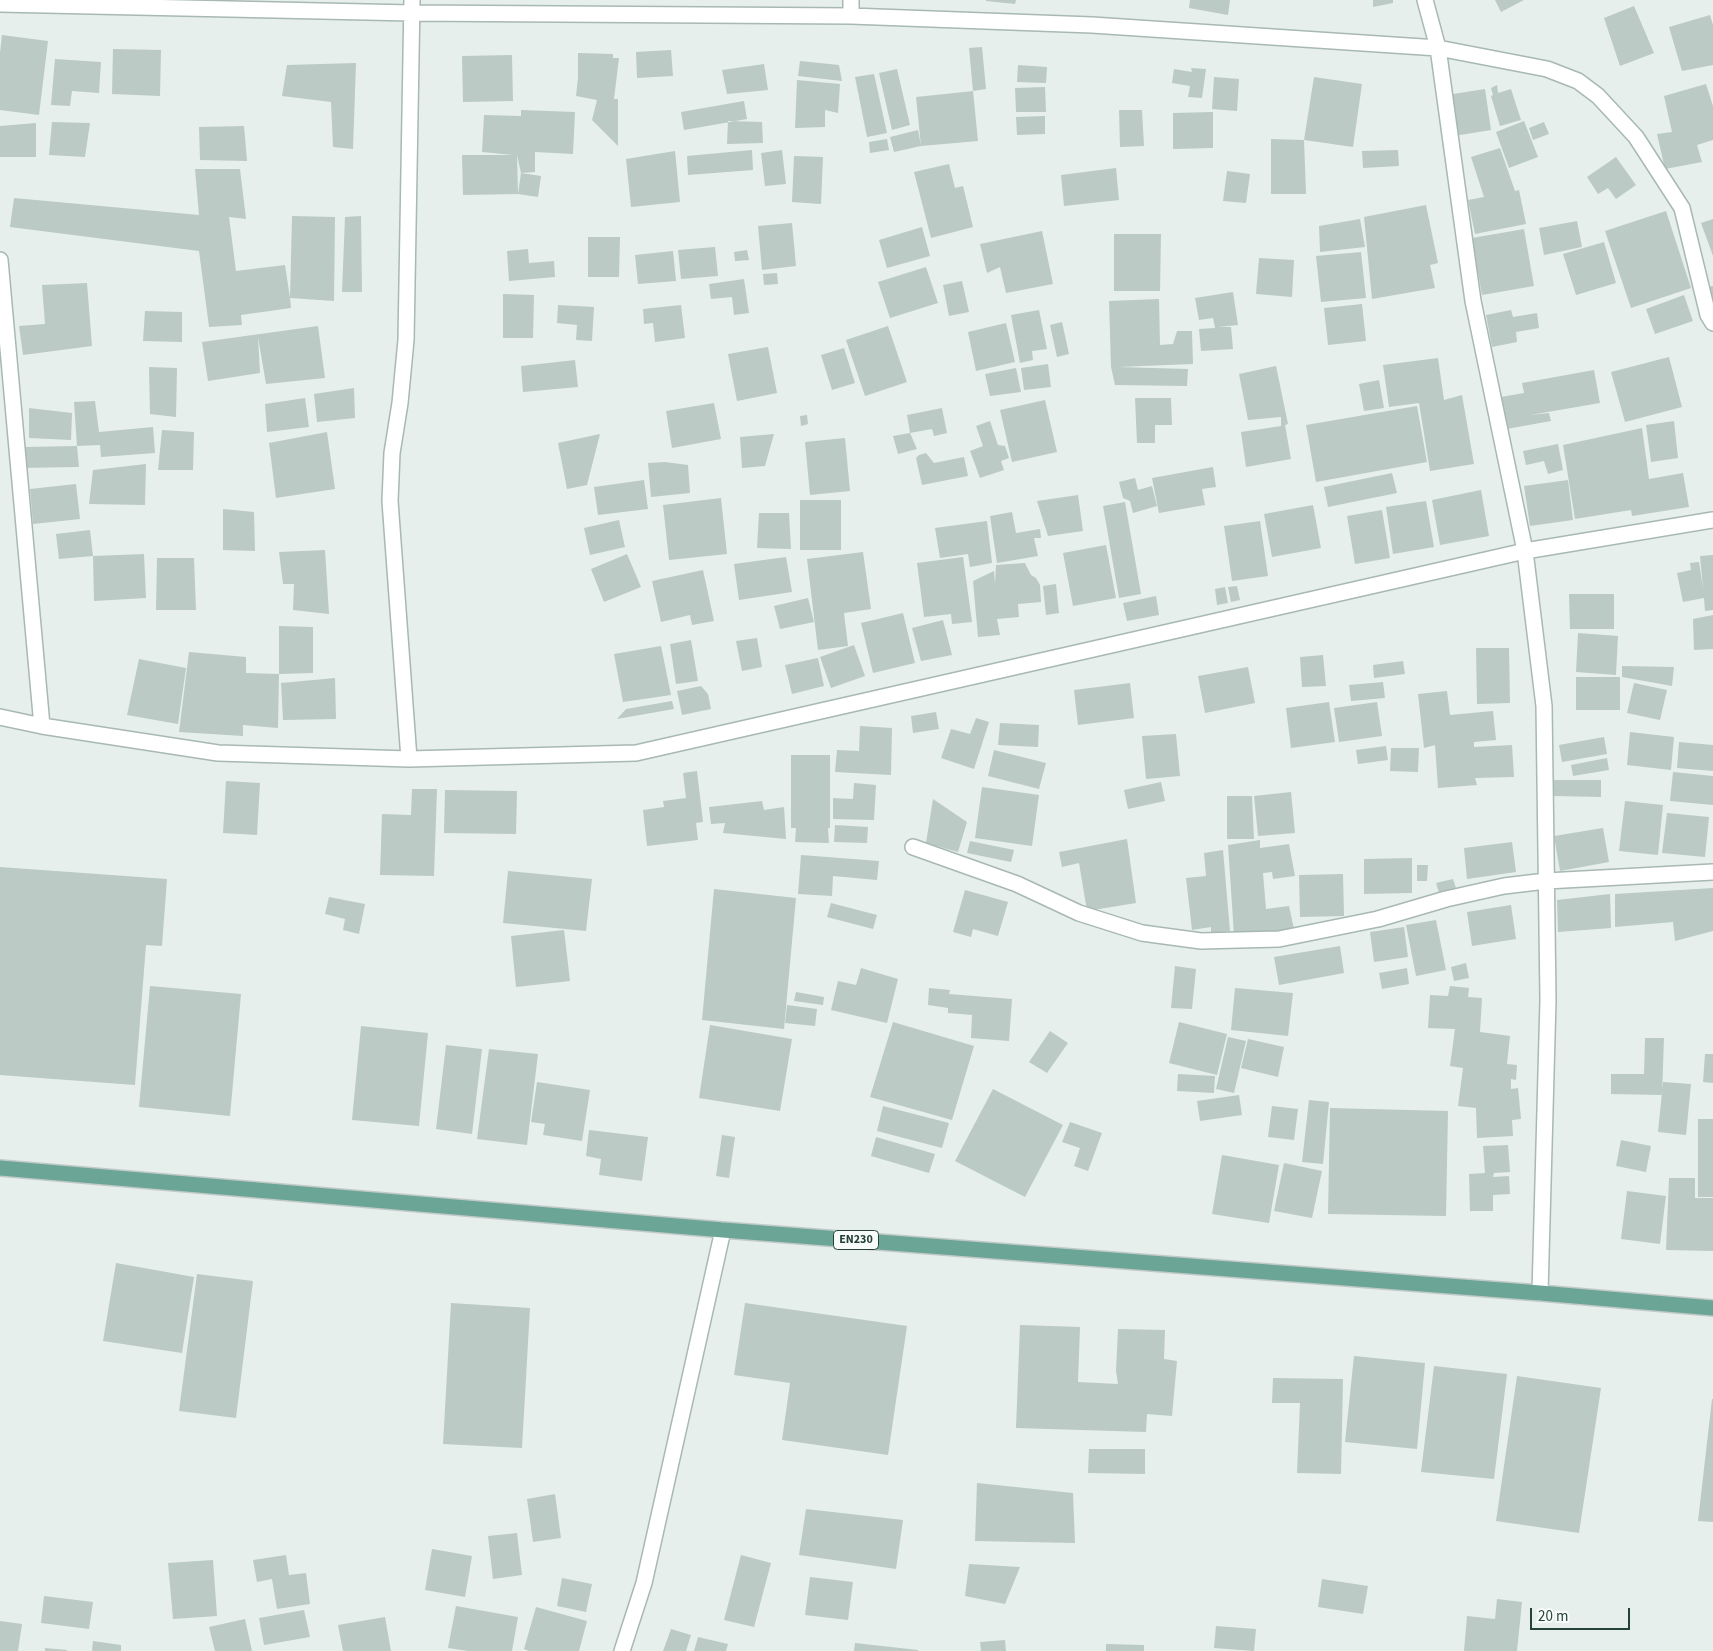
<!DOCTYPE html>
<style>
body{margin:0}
#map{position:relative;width:1713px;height:1651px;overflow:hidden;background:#e6efeb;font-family:"Source Sans 3",sans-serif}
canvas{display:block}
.scale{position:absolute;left:1530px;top:1608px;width:100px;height:22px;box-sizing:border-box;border:2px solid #24423a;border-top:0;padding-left:6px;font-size:15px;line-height:18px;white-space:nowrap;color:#24423a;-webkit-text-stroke:4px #f7fbf9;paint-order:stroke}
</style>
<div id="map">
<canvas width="1713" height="1651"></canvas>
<div class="scale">20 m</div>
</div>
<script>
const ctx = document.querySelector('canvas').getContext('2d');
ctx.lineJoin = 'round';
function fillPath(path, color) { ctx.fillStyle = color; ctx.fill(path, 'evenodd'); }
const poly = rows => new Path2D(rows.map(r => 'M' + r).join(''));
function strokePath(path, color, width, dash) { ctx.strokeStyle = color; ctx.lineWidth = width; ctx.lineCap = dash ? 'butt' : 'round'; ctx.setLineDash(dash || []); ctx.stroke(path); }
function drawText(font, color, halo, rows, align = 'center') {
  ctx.font = font + ' "Source Sans 3",sans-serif'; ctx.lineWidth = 4; ctx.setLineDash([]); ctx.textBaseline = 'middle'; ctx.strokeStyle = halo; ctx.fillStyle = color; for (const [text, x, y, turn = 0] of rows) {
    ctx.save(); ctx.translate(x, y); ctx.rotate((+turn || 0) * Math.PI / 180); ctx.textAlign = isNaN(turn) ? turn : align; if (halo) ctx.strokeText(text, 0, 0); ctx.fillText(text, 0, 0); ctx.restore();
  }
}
fillPath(poly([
 [986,0,1016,0,1015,4,986,1],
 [1190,0,1230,0,1228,15,1189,8],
 [1373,0,1393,0,1393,3,1373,7],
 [1495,0,1524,0,1501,12],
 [1634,6,1654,53,1620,66,1604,18],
 [1710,15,1713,25,1713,65,1682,71,1669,27],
 [2,35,48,41,39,115,0,110,0,53],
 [982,47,986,89,973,91,978,141,921,146,916,97,973,91,969,48],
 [113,49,161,50,160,96,112,94],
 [671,50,673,76,637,78,636,52],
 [578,53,613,54,613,58,619,58,614,99,618,99,618,146,592,120,597,100,576,96,578,78],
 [512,55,513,101,463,102,462,56],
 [55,59,101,62,99,93,72,91,70,106,51,105],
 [800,61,839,65,842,81,798,76],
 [356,63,353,149,333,147,331,102,282,96,287,65],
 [764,64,768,90,727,94,722,70],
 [1018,65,1047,67,1046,83,1017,82],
 [1191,68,1206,69,1202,98,1188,97,1190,86,1172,83,1174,69,1192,72],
 [897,69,910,125,892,130,879,73],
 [874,74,887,133,867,137,855,77],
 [1214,77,1239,79,1237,111,1212,109],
 [1314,77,1362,84,1353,147,1304,140,1306,194,1271,194,1271,139,1304,140],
 [797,80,840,84,838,113,825,110,825,127,795,128],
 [1706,84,1713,106,1713,140,1697,145,1702,162,1665,169,1657,134,1672,132,1664,96],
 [1497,85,1498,93,1511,89,1521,120,1500,126,1491,96,1493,95,1491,88],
 [1045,87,1046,112,1016,112,1015,88],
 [1485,89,1491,130,1454,136,1447,95],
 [744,101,747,119,684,130,681,112],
 [521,110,575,112,573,154,535,152,535,172,521,173,517,155,518,194,463,195,462,155,513,155,482,152,484,115,521,116],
 [1119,110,1142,110,1144,146,1120,147],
 [1213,112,1213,148,1173,149,1173,113],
 [1045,116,1045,134,1017,135,1016,117],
 [728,121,762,122,763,143,727,144],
 [1524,121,1538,157,1509,168,1496,132],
 [52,122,90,123,85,157,49,155],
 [1544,122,1549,134,1533,140,1529,128],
 [36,123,36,157,0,157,0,126],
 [244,126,247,161,200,160,199,127],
 [918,130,921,146,894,152,890,137],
 [887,139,889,150,870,153,869,142],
 [1500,148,1515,191,1519,190,1526,224,1475,234,1468,200,1484,197,1471,157],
 [752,150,753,170,688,175,687,156],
 [782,150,786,184,765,186,761,153],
 [1398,150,1399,166,1363,168,1362,151],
 [675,151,680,202,631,207,626,159],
 [794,156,823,157,821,204,792,202],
 [1616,157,1636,185,1616,199,1608,188,1598,194,1587,177],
 [949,164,955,188,963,186,973,227,931,238,914,172],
 [1116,168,1119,200,1064,206,1061,175],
 [195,169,240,169,246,219,229,217,236,271,285,265,290,298,292,216,335,217,334,301,290,298,291,308,241,315,242,325,209,327,199,251,10,227,14,198,199,215],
 [1227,171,1250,174,1246,203,1223,201],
 [521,173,541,176,538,197,518,194],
 [1426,205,1438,263,1430,265,1435,288,1372,299,1364,217],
 [1666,211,1691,288,1631,308,1605,231],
 [361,216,362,292,342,292,345,217],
 [1360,219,1365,247,1320,252,1319,226],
 [1713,219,1713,256,1701,223],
 [1577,221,1582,247,1544,255,1539,228],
 [792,223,796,266,762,270,758,226],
 [922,227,930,256,887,268,879,240],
 [1524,229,1534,286,1482,295,1472,238],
 [1042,231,1053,284,1006,293,1000,267,987,273,980,244],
 [1114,234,1161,234,1160,291,1114,291],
 [588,237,620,237,619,277,588,277],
 [1604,242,1616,283,1576,295,1563,254],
 [715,247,718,276,681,279,678,250],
 [528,249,529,263,554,261,555,277,509,281,507,251],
 [747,250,749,260,735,261,734,252],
 [673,251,676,281,638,284,635,255],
 [1361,252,1366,298,1321,302,1316,256],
 [1259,258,1294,260,1292,297,1256,294],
 [926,267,938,303,890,318,878,282],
 [777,273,778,284,764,285,763,274],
 [744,279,749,313,734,315,732,297,711,299,709,284],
 [962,281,969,312,949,316,943,285],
 [87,283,92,346,23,355,19,326,45,324,42,285],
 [1713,286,1713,301,1708,287],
 [1233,292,1238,325,1218,327,1231,327,1233,349,1201,351,1199,329,1215,328,1213,318,1199,320,1195,298],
 [503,294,534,295,533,338,503,338],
 [1684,295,1693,321,1655,334,1646,309],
 [1159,299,1160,345,1173,344,1177,331,1192,331,1193,364,1118,367,1188,369,1187,386,1115,385,1111,367,1109,301],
 [1362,304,1366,341,1328,345,1324,308],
 [558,305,594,307,592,341,576,340,577,325,557,323],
 [681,305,685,338,655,342,653,323,644,324,643,309],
 [1039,310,1047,349,1032,351,1033,360,1020,363,1011,315],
 [1511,310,1513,317,1537,313,1539,328,1516,332,1517,342,1492,347,1486,315],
 [145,311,182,312,182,342,143,341],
 [1062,322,1069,354,1057,357,1050,325],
 [1006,323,1015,362,976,371,968,332],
 [318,326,325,378,266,384,258,337,260,373,208,381,202,342],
 [888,326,907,382,865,396,846,340],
 [768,347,777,393,737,401,728,354],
 [844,348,855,383,832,390,821,355],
 [1669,357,1682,407,1625,422,1611,372],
 [1438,358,1444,400,1462,395,1474,464,1430,471,1419,403,1389,407,1383,365],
 [575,360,578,387,523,392,521,366],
 [1048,364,1051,387,1024,390,1021,368],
 [1276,366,1288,424,1285,425,1291,459,1246,467,1241,432,1281,426,1281,417,1248,420,1239,374],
 [149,367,177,368,176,417,150,414],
 [1016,368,1021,392,990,396,985,374],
 [1594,370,1600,403,1530,415,1549,413,1551,421,1501,430,1495,398,1524,393,1522,383],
 [1379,380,1384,408,1364,411,1359,384],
 [354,388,355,418,317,422,314,394],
 [305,398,309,427,267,432,265,404],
 [1135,398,1171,398,1172,425,1155,425,1155,443,1137,443],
 [1045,400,1057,452,1012,462,1000,410],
 [95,401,99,432,153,427,155,453,101,457,100,445,77,446,74,402],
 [714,403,721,439,672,448,666,411],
 [1417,406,1427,462,1316,482,1306,425],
 [29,408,72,413,71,440,29,438],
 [942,408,947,433,934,436,932,429,910,433,917,449,898,454,893,436,910,433,907,415],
 [807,415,808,424,801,426,800,416],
 [990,421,998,445,1005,446,1009,458,1001,461,1004,470,980,478,970,451,983,446,976,426],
 [1674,421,1678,458,1651,462,1646,425],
 [1642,428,1649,479,1683,473,1689,507,1632,516,1631,510,1575,519,1563,445],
 [162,430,194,432,193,470,158,470],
 [327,432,335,489,276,498,269,443],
 [600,434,587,485,567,489,558,443],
 [774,434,765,466,742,468,740,437],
 [845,438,850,491,810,495,805,442],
 [1558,444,1563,470,1548,474,1544,461,1526,465,1523,451],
 [77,446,79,467,19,468,25,447],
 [926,453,934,463,964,457,968,476,922,485,916,458,919,455],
 [665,462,688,465,690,493,651,497,648,463],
 [146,464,145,505,89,504,93,470],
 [1213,467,1216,487,1202,489,1205,505,1159,513,1152,478],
 [1392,473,1397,493,1328,507,1324,487],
 [1135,478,1138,490,1152,486,1157,506,1133,513,1130,501,1123,498,1119,482],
 [644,480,648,509,598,515,594,487],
 [1568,480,1573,520,1530,526,1524,486],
 [76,484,80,519,33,524,30,489],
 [1481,490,1489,536,1440,545,1432,500],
 [1078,495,1083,531,1048,536,1037,501],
 [721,498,727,554,669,560,663,505],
 [800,500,841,500,841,550,800,550],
 [1426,501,1434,547,1393,554,1386,507],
 [1125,502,1141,594,1119,598,1103,506],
 [1313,505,1321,548,1272,557,1264,514],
 [223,509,254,512,255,551,223,550],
 [1382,510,1390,558,1355,564,1347,516],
 [1012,512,1016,533,1040,529,1041,538,1034,538,1038,556,997,563,990,516],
 [759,513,789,513,791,549,757,548],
 [619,520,625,547,590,555,584,528],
 [987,521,992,563,970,567,968,554,940,558,935,528],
 [1260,521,1268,576,1232,581,1224,526],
 [90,530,93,556,59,559,56,534],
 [1106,545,1116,598,1073,606,1063,553],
 [325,550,329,614,293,610,294,584,283,584,279,552],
 [863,552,871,609,844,613,848,646,818,650,807,559],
 [144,554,146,598,94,601,93,556],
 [627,554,641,587,604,602,591,569],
 [1713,555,1713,610,1705,611,1704,598,1683,602,1677,573,1691,570,1690,563,1699,562,1703,589,1700,556],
 [786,557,792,592,739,600,734,564],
 [963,557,972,622,952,624,951,614,924,617,917,563],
 [157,558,194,558,196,610,156,610],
 [1025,563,1031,575,1036,578,1040,585,1041,602,1018,604,1019,617,997,619,1000,635,978,637,973,581,994,571,995,584,996,565],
 [703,570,714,621,692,625,690,615,661,622,652,581],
 [1056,584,1059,613,1046,615,1043,586],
 [1237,586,1240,600,1231,602,1228,587],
 [1225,587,1228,603,1217,605,1215,589],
 [1569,594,1614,594,1614,629,1570,629],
 [1156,596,1159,615,1127,621,1123,603],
 [808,598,814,622,780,629,774,606],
 [903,613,915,663,873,673,861,623],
 [1713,615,1713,649,1694,650,1693,619],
 [943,620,952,655,921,661,912,628],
 [279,626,313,627,313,673,279,674],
 [1578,633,1618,636,1616,675,1576,672],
 [757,638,762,667,742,671,736,641],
 [691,640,698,681,676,684,670,644],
 [854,645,865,676,831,688,820,657],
 [661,646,671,695,623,702,614,654],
 [1476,648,1509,648,1510,703,1477,704],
 [189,652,246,657,246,673,279,674,278,728,243,725,243,736,179,732],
 [1323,655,1326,686,1302,687,1300,657],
 [818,658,824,686,792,694,785,665],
 [139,659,186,668,178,724,127,715],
 [1403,661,1405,674,1374,678,1373,665],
 [1622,666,1674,667,1672,686,1622,677],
 [1248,667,1255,703,1205,713,1198,676],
 [1576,677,1620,677,1620,710,1576,710],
 [335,678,336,719,283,720,281,683],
 [1383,682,1385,698,1351,701,1349,685],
 [1130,683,1134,718,1078,725,1074,690],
 [1634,683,1667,690,1660,720,1627,713],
 [701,686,708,694,711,709,682,715,677,691],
 [1447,691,1450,715,1493,711,1496,740,1474,742,1474,747,1512,745,1514,777,1475,778,1477,785,1438,788,1435,745,1424,748,1418,694],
 [672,701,674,709,617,719,626,709],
 [1329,702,1335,742,1291,748,1286,708],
 [1377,702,1382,736,1339,742,1334,708],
 [936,712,939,729,913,733,911,716],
 [976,718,989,722,974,769,941,758,951,729,970,734],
 [1000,723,1039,725,1038,747,998,745],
 [860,726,892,728,891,775,835,772,837,750,859,751],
 [1630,732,1674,737,1671,770,1627,765],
 [1176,734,1180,776,1146,779,1142,736],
 [1604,737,1607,754,1562,762,1559,745],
 [1679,742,1713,745,1713,771,1677,768],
 [1386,746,1388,760,1358,764,1356,750],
 [1391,748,1419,748,1418,772,1390,771],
 [994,750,1046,763,1039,789,988,776],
 [791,755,830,755,830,828,828,828,829,843,795,842,796,828,791,828],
 [1607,758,1609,770,1573,776,1571,765],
 [697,771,703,822,696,823,698,840,647,846,643,810,664,807,663,801,686,798,683,773],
 [1673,772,1713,776,1713,805,1670,801],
 [1553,780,1601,780,1601,797,1553,796],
 [226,781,260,783,257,835,223,833],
 [1161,782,1165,801,1128,809,1124,790],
 [854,783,876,785,874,820,833,819,833,798,853,799],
 [982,787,1039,795,1032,846,975,838],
 [412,789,437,789,434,876,380,875,382,814,411,815],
 [445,790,517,791,516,834,444,833],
 [1291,792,1295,833,1258,836,1254,796],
 [1227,796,1252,796,1254,839,1227,839],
 [933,799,967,822,958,852,926,843],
 [762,801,764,810,784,807,786,839,723,833,725,823,711,824,709,807],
 [1625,801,1663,805,1658,855,1619,851],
 [1667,813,1709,817,1705,857,1662,853],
 [835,825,868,827,867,843,834,842],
 [1603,828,1609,862,1560,871,1554,836],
 [1127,839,1136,903,1087,911,1079,863,1062,867,1059,852],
 [1260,840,1260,848,1289,844,1295,876,1273,879,1272,872,1263,873,1266,909,1289,906,1294,929,1234,935,1228,845],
 [970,841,1014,850,1011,862,967,853],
 [1512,842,1516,872,1467,879,1464,848],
 [1223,850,1230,931,1211,933,1211,927,1192,930,1186,878,1206,876,1204,853],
 [801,855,879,861,877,880,833,876,832,896,798,894],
 [1412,858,1412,893,1364,894,1364,859],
 [1417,865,1428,865,1427,881,1417,881],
 [0,867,167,879,162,946,146,945,135,1085,0,1075],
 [508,871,592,879,586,931,503,923],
 [1343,874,1344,916,1300,917,1299,875],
 [1453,879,1457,891,1440,896,1436,883],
 [1713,888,1713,931,1675,941,1673,922,1615,927,1615,894],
 [714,889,796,898,784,1029,702,1020],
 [965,890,1008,902,998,936,973,929,971,937,953,932],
 [1610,894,1611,928,1558,932,1557,900],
 [329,897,365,904,359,934,343,930,345,919,325,914],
 [831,903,877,915,873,929,827,917],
 [1511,905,1516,939,1472,946,1467,912],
 [1436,920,1446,970,1416,976,1406,925],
 [1404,927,1408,957,1374,962,1370,932],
 [564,930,570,981,516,987,511,936],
 [1340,946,1344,973,1279,985,1274,957],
 [1466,963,1469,978,1454,981,1451,967],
 [1175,966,1196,969,1192,1009,1171,1008],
 [861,968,898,979,887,1023,831,1010,838,981,856,985],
 [1407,968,1409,984,1382,989,1379,973],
 [150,986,241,994,230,1116,139,1107],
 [1450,986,1469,988,1468,997,1482,998,1480,1032,1510,1036,1507,1064,1517,1065,1516,1080,1511,1079,1511,1089,1518,1088,1521,1119,1512,1120,1513,1136,1477,1138,1476,1108,1458,1106,1463,1068,1450,1066,1455,1029,1428,1028,1430,995,1448,996],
 [929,988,950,990,949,994,1012,999,1009,1041,971,1038,972,1015,948,1013,948,1008,928,1005],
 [1235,988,1293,993,1288,1036,1231,1030],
 [796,992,824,997,823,1005,794,1001],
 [787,1005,817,1009,815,1026,785,1023],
 [893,1022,974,1046,952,1120,870,1097],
 [1179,1022,1227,1034,1217,1075,1169,1063],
 [710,1025,792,1039,780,1111,699,1098],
 [361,1026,428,1033,419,1126,352,1120],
 [1050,1031,1068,1043,1047,1073,1029,1062],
 [1228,1037,1246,1041,1234,1093,1216,1089],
 [1645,1038,1664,1038,1662,1095,1611,1094,1611,1074,1644,1074],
 [1248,1039,1284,1047,1278,1077,1241,1068],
 [446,1045,482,1049,472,1134,436,1129],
 [489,1049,538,1054,527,1145,477,1139],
 [1705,1054,1713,1054,1713,1083,1703,1082],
 [1178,1074,1215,1076,1214,1093,1177,1091],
 [537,1082,590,1090,582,1141,543,1135,545,1124,531,1122],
 [1663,1082,1691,1084,1686,1135,1658,1132],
 [993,1089,1063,1125,1025,1197,955,1161],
 [1239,1095,1242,1115,1200,1121,1197,1101],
 [1309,1100,1329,1102,1323,1164,1302,1162],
 [883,1106,949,1123,942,1148,877,1131],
 [1272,1106,1298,1109,1294,1140,1268,1137],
 [1330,1108,1448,1111,1446,1216,1328,1214],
 [1698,1119,1713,1119,1713,1197,1698,1197],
 [1070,1122,1102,1133,1088,1171,1074,1166,1080,1148,1062,1142],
 [589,1130,648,1137,642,1181,599,1175,601,1159,586,1156],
 [722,1135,735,1137,729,1178,716,1176],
 [876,1137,935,1154,929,1173,871,1156],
 [1621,1140,1651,1146,1646,1172,1616,1166],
 [1508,1145,1510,1172,1494,1173,1493,1177,1509,1176,1510,1194,1493,1195,1493,1211,1470,1211,1469,1174,1485,1173,1483,1146],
 [1222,1155,1279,1165,1269,1223,1212,1214],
 [1284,1163,1322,1171,1312,1218,1274,1211],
 [1669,1178,1695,1178,1695,1198,1713,1198,1713,1251,1666,1250],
 [1627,1191,1666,1196,1660,1244,1621,1239],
 [116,1263,194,1277,182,1353,103,1341],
 [197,1274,253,1281,236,1418,179,1411],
 [451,1303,530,1308,522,1448,443,1444],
 [745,1303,907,1326,888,1455,782,1440,790,1383,734,1375],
 [1020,1325,1080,1327,1078,1382,1118,1384,1116,1371,1118,1329,1165,1330,1164,1359,1177,1361,1172,1416,1147,1414,1146,1432,1016,1428],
 [1354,1356,1425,1363,1417,1449,1345,1442],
 [1434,1366,1507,1374,1494,1479,1421,1472],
 [1517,1376,1601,1388,1579,1533,1496,1521],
 [1273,1378,1343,1379,1341,1474,1297,1473,1300,1403,1272,1403],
 [1712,1399,1713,1399,1713,1522,1698,1521],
 [1089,1449,1145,1449,1145,1474,1088,1473],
 [977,1483,1073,1493,1075,1543,975,1541],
 [555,1494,561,1538,533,1542,527,1499],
 [806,1509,903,1520,896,1569,799,1555],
 [517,1533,522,1575,493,1579,488,1536],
 [432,1549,472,1556,465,1597,425,1590],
 [286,1555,289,1575,306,1573,310,1604,277,1609,272,1579,257,1582,253,1560],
 [741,1555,771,1563,754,1627,724,1620],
 [213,1560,217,1616,173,1619,168,1563],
 [969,1564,1020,1567,1005,1604,965,1596],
 [810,1577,853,1582,848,1620,805,1615],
 [562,1578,592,1584,586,1612,557,1606],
 [1322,1579,1368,1586,1363,1614,1318,1607],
 [44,1596,93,1602,89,1629,41,1623],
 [1497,1599,1522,1602,1517,1651,1464,1651,1467,1616,1495,1619],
 [456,1606,518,1617,512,1651,468,1651,448,1648],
 [536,1607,587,1621,579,1651,529,1651,524,1649],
 [304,1610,310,1637,264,1645,259,1618],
 [385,1617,391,1651,343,1651,338,1625],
 [245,1619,252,1651,215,1651,209,1627],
 [0,1621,22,1624,18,1651,0,1651],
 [1216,1626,1256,1629,1254,1651,1214,1648],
 [671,1629,691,1635,686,1651,663,1651],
 [698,1637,728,1644,726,1651,694,1651],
 [1005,1640,1006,1651,981,1651,980,1642],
 [93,1641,121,1645,121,1651,92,1651],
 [855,1643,918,1650,918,1651,854,1651],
 [1106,1644,1144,1645,1144,1651,1106,1651],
 [45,1648,67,1650,67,1651,45,1651]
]), '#bbcac4');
const minor = poly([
 [851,0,851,16],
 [1425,0,1438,48,1473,301,1525,551,1544,706,1548,1000,1540,1293],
 [0,4,412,13,851,16,1092,25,1438,48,1547,69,1578,81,1598,96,1636,137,1682,208,1708,315,1713,323],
 [0,260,42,726],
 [0,717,42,726,218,753,409,759,636,753,1525,551,1713,520],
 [409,759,390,501,392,453,400,403,406,340,412,0],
 [913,847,1017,884,1079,913,1142,933,1201,941,1279,939,1378,919,1446,899,1504,886,1546,881,1713,872],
 [622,1651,644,1583,723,1230]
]);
const major = poly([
 [0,1168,723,1230,1540,1293,1713,1308]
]);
strokePath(minor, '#a8b8b2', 18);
strokePath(major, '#c2cac8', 18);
strokePath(minor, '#fff', 15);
strokePath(major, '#6aa596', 15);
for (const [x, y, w] of [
 [856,1240,45]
]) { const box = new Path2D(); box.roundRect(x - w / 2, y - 9.5, w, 19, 4); ctx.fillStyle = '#f7fbf9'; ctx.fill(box); strokePath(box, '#24423a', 1); }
drawText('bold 12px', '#24423a', null, [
 ["EN230",856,1240]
]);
</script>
